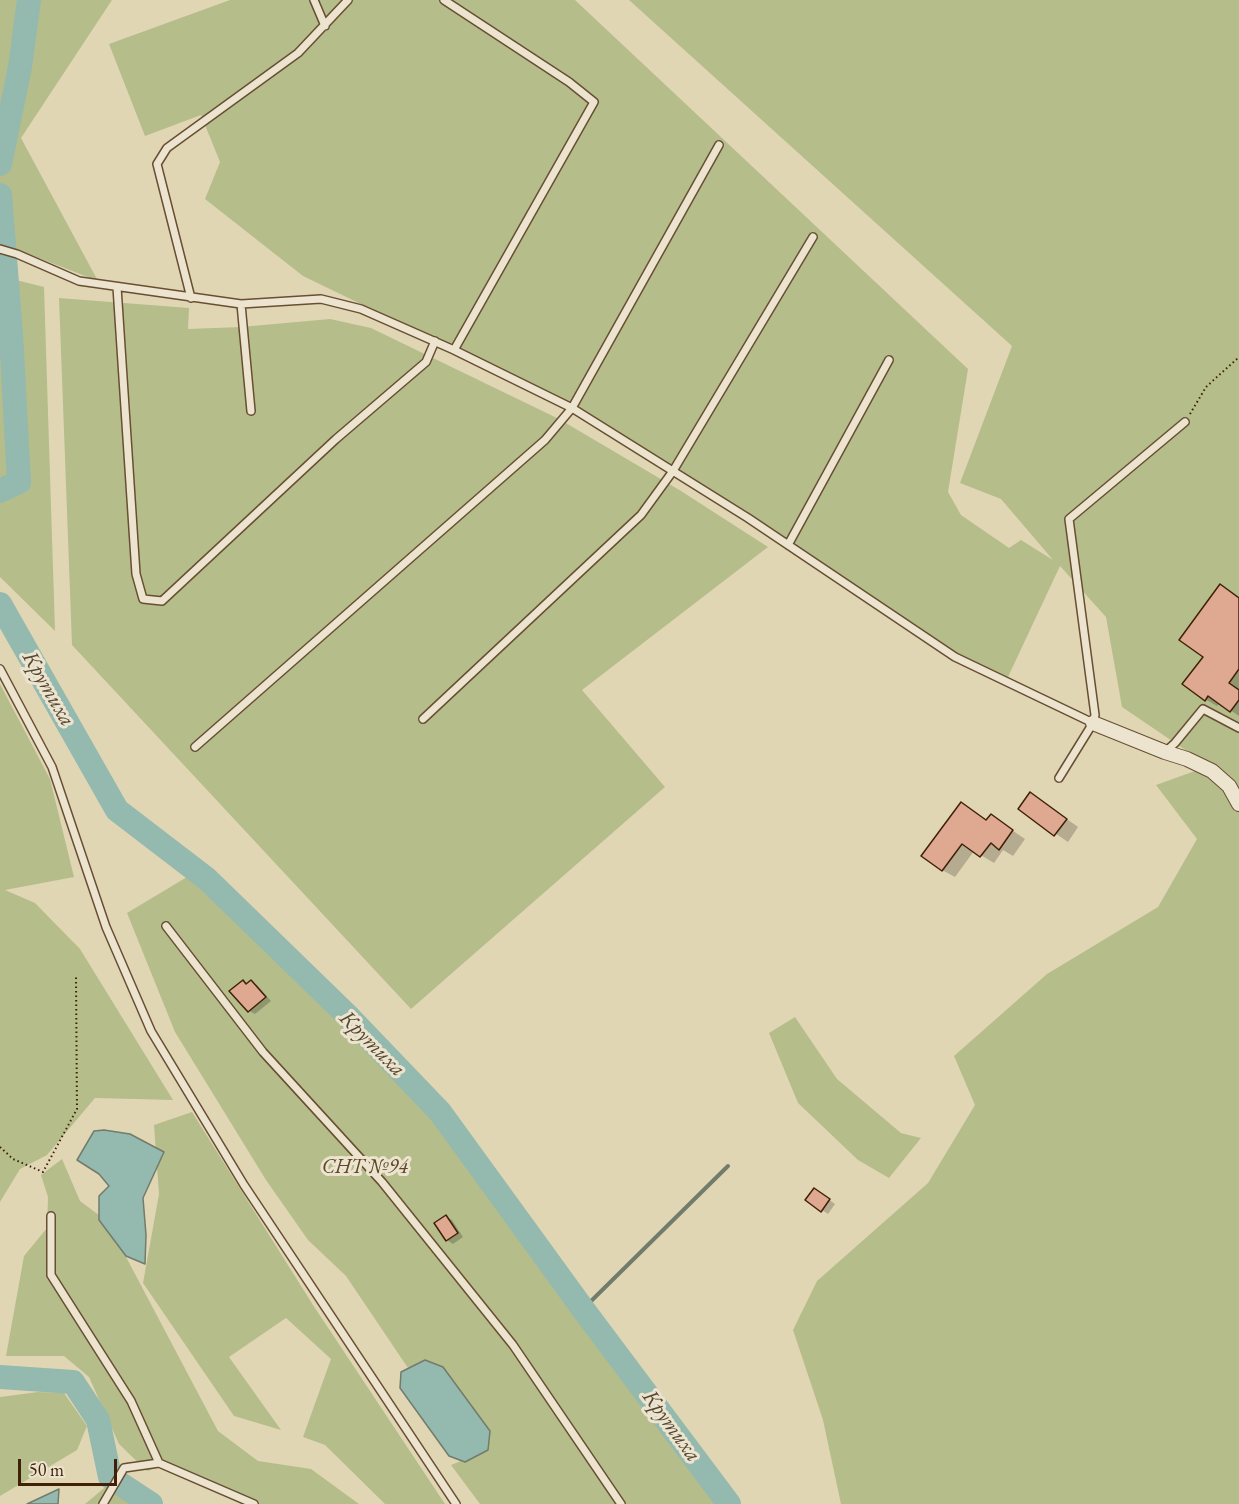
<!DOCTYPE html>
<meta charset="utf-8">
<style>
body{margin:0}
#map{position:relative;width:1239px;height:1504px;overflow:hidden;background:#e1d6b4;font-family:"EB Garamond",serif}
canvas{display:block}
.scale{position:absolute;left:18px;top:1459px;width:99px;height:27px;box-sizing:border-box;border:3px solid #402108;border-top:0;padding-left:8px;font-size:18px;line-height:21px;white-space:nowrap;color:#402108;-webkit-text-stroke:4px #ece4ce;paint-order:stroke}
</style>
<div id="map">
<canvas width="1239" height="1504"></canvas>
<div class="scale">50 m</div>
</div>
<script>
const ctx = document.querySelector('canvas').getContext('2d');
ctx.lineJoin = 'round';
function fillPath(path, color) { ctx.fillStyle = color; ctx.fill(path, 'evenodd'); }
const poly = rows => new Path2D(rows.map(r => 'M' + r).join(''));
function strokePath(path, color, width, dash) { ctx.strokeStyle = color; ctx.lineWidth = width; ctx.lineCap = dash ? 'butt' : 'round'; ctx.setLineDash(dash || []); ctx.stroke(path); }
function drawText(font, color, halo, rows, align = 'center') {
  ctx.font = font + ' "EB Garamond",serif'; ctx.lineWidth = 6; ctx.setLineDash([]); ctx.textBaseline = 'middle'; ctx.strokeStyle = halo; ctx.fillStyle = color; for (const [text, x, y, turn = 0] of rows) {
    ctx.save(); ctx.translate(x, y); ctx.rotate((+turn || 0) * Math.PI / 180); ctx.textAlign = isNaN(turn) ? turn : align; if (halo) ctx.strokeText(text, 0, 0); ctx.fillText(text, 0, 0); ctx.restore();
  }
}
fillPath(poly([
 [0,0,112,0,21,138,98,281,0,243],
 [230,0,575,0,968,369,948,492,961,515,1009,548,1021,540,1053,560,1001,499,960,483,1012,346,629,0,1239,0,1239,1504,841,1504,823,1420,793,1330,817,1281,928,1183,975,1105,954,1056,1047,974,1158,907,1197,839,1156,785,1209,766,1122,707,1106,617,1060,566,1008,677,949,649,592,416,303,276,205,199,220,162,201,115,145,136,109,44],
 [0,276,44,287,55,631,0,577],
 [59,298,189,308,188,329,241,327,330,319,371,328,559,419,681,491,768,547,582,690,665,787,411,1009,72,645],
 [0,684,50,779,74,877,5,890,35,903,80,949,173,1100,95,1098,47,1155,20,1169,0,1202],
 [192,874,431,1106,716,1504,480,1504,451,1465,488,1450,425,1360,408,1368,346,1276,308,1240,266,1180,175,1032,127,913],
 [795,1017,837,1079,901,1133,921,1138,889,1178,858,1160,798,1103,769,1033],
 [192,1112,313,1305,445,1504,385,1504,325,1445,303,1437,331,1359,286,1318,229,1357,281,1430,234,1416,143,1283,159,1194,154,1125],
 [62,1159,80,1201,107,1221,218,1431,258,1461,311,1469,359,1504,253,1504,171,1464,147,1471,119,1444,89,1377,64,1356,6,1356,24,1256,47,1228,48,1197,41,1175],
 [38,1392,64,1393,87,1426,77,1450,0,1496,0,1397],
 [109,1484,138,1504,85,1504]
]), '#b5bd8b');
const water = poly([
 [104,1130,130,1134,164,1152,143,1198,146,1235,145,1264,126,1256,99,1220,99,1196,109,1186,99,1174,77,1160,94,1131,104,1130],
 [425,1360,443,1367,490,1431,488,1450,465,1462,449,1456,400,1388,401,1372,425,1360],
 [59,1489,58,1504,27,1504,59,1489]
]);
fillPath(water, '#94b9ae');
strokePath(water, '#727c6c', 1.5);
fillPath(poly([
 [1221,586,1239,598,1239,716,1220,703,1217,706,1205,699,1205,657],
 [1043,802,1078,827,1068,842,1020,809],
 [962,804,988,821,991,816,1025,839,1013,856,1003,850,994,863,974,851,955,877,942,870],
 [243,981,248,985,251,982,257,985,271,1001,255,1014,249,1011],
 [820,1193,835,1204,828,1214,822,1210],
 [446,1217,452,1220,463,1237,453,1244,447,1240,436,1224]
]), '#0003');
strokePath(poly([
 [583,1309,728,1166]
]), '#727c6c', 4);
strokePath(poly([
 [0,164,20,67,29,0],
 [0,195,11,334,19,482,0,491],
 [0,604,117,810,207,879,347,1015,440,1112,583,1309,729,1504],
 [0,1377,73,1382,98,1420,110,1477,151,1504]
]), '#94b9ae', 24);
const building = poly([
 [1220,584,1239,598,1239,669,1229,683,1239,690,1239,700,1230,712,1208,696,1205,701,1182,684,1203,657,1179,640,1220,584],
 [1030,792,1067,819,1054,836,1018,809,1030,792],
 [961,802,986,820,991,814,1013,830,999,850,991,843,980,857,962,844,942,871,921,856,961,802],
 [243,980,246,984,251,980,266,997,248,1012,229,991,243,980],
 [814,1188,830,1199,821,1212,805,1200,814,1188],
 [446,1215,458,1233,446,1241,434,1223,446,1215]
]);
fillPath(building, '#dfa890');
strokePath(building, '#402108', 1.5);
const lane = poly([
 [314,0,325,26],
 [444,0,569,82,594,102,454,350],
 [0,249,17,254,79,281,241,304,321,299,361,309,454,350,572,408,748,518,955,657,1093,723],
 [117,287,136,574,143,599,162,601,336,439,426,362,435,341],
 [191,298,157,164,167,148,298,53,348,0],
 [241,304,251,411],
 [788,545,889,360],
 [0,669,52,767,106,927,151,1031,244,1185,456,1504],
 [423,719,641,515,673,471,813,237],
 [195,747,545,440,572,408,719,145],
 [1165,752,1175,743,1203,709,1239,728],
 [1059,778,1093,723,1095,715,1069,519,1185,422],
 [166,926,263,1052,382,1182,513,1345,621,1504],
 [51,1216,51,1275,131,1401,159,1463],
 [103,1504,124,1468,159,1463,254,1504]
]);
const street = poly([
 [1093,723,1165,752,1187,759,1212,771,1229,786,1239,804]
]);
strokePath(lane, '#684e33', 10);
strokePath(street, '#684e33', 16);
strokePath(poly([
 [1190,414,1206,387,1239,357],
 [0,1147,13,1159,43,1172,77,1109,76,976]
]), '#402108', 2, [1.5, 3]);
strokePath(lane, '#ece4ce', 7);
strokePath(street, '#ece4ce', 14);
drawText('italic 21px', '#5d4829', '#ece4ce', [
 ["СНТ №94",365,1167]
]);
drawText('italic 22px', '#554732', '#ece4ce', [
 ["Крутиха",48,689,60],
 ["Крутиха",372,1044,45],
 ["Крутиха",671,1426,54]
]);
</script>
